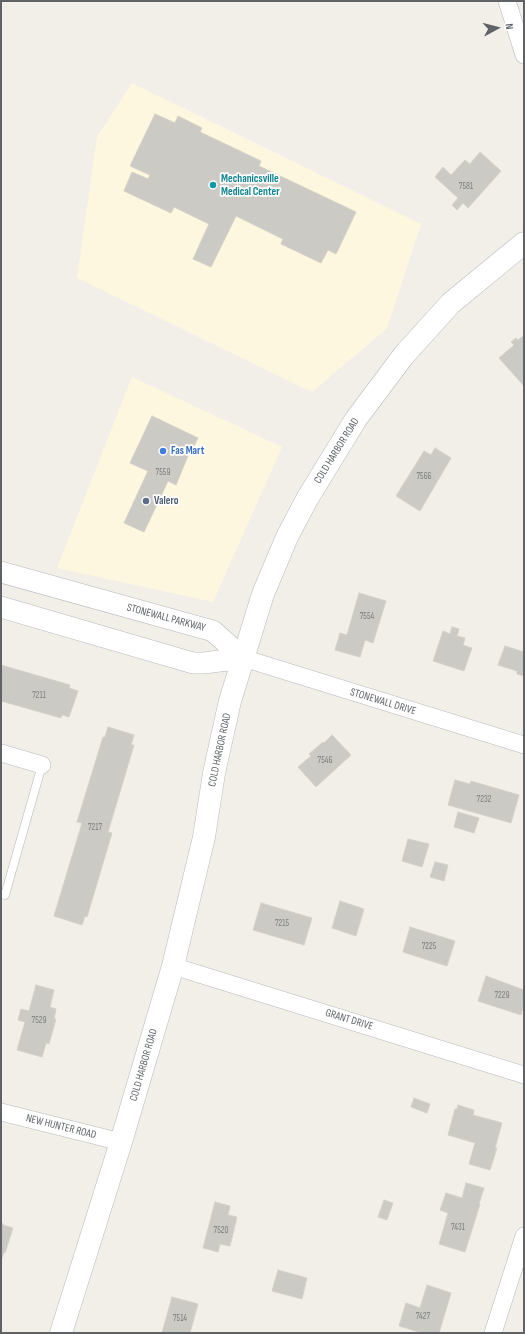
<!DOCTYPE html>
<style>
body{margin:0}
#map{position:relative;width:525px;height:1334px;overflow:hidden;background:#f1efe8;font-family:"Sofia Sans Condensed",sans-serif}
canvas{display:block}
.frame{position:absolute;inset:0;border:2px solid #5f6368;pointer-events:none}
.north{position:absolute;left:477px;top:8px;width:40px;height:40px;-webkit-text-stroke:3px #fff;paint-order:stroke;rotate:83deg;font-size:11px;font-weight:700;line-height:16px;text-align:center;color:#5f6368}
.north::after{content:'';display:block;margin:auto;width:14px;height:18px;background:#5f6368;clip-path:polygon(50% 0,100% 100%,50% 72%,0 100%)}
</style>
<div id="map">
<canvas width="525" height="1334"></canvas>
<div class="frame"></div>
<div class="north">N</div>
</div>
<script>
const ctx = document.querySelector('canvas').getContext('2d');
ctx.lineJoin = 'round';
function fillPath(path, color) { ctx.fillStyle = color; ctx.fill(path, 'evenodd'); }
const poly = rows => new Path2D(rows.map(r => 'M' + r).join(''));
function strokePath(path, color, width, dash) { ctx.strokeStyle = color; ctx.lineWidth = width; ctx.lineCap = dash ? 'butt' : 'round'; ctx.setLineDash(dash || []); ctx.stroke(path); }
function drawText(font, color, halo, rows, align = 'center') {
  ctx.font = font + ' "Sofia Sans Condensed",sans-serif'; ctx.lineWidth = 3.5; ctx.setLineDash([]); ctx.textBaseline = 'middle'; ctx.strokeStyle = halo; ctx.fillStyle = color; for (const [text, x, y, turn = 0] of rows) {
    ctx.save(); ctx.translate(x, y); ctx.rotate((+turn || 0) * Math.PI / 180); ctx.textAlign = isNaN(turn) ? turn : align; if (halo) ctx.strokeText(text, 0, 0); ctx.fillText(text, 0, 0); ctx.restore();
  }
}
fillPath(poly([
 [132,83,421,224,387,328,312,392,77,278,97,137],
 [132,377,282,447,213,602,57,568]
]), '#fef7e0');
const building = poly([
 [155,114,175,123,178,116,202,128,200,132,261,161,259,166,356,212,336,254,328,250,321,263,281,244,283,239,236,216,211,267,193,259,209,224,174,207,171,213,124,191,132,172,148,179,150,175,130,166,155,114],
 [480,152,501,171,468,208,463,203,457,210,452,205,458,198,435,177,443,167,451,175,465,160,470,164,480,152],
 [524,335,524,386,499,358,514,345,511,342,516,338,518,340,524,335],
 [152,416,198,438,194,446,192,446,176,485,168,481,144,532,124,523,148,471,130,463,152,416],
 [435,448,451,458,420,511,396,496,424,451,431,455,435,448],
 [359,593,386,601,373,643,365,640,360,657,335,650,340,633,347,635,359,593],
 [452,627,459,629,457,636,465,638,463,645,472,648,464,671,433,661,443,631,450,634,452,627],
 [505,646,524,652,524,676,517,674,517,671,498,665,505,646],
 [1,665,70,685,69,688,78,691,69,717,62,715,61,718,1,701,1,665],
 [108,727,134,735,131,745,134,745,108,832,112,833,87,917,85,916,82,925,54,916,82,823,77,822,103,737,105,737,108,727],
 [332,735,351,755,316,787,298,767,311,756,309,754,323,742,324,743,332,735],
 [455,780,470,784,471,781,519,795,511,823,448,805,455,780],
 [458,812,479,818,474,833,454,827,458,812],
 [408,839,429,844,422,867,402,861,408,839],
 [435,862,448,865,444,881,430,877,435,862],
 [340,901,364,909,356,936,332,928,340,901],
 [261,903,312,918,304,945,253,930,261,903],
 [410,927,455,941,447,966,403,952,410,927],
 [486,976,524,990,524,1004,521,1015,478,1001,486,976],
 [36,985,54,990,50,1007,56,1009,54,1019,56,1019,49,1044,46,1043,42,1057,17,1050,25,1022,18,1020,21,1009,29,1011,36,985],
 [414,1098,430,1104,427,1113,411,1107,414,1098],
 [458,1105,474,1110,473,1115,502,1123,495,1148,497,1148,490,1170,469,1164,475,1143,448,1135,455,1109,457,1109,458,1105],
 [466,1183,484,1188,479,1204,480,1204,465,1252,439,1244,448,1213,440,1210,446,1193,462,1198,466,1183],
 [384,1200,393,1203,387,1220,378,1217,384,1200],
 [215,1202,230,1206,228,1215,237,1217,230,1246,220,1244,218,1252,203,1248,215,1202],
 [1,1223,3,1224,3,1225,13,1228,5,1253,4,1252,1,1261,1,1223],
 [278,1270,307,1278,302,1299,272,1291,278,1270],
 [427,1285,451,1293,439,1333,422,1333,399,1326,406,1303,420,1308,427,1285],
 [172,1297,198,1304,190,1333,162,1333,172,1297]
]);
fillPath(building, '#cccac5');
strokePath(building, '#d6d1c6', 1);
const service = poly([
 [1,894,5,895,42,765]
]);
const minor = poly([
 [507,1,524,55],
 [243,658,524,745],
 [1,753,42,765],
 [173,966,524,1075],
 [1,1112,121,1142],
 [493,1333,524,1236]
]);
const tertiary = poly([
 [1,572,213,631,243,658],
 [1,607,193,663,204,663,243,658]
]);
const secondary = poly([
 [61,1333,121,1142,173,966,204,837,214,773,230,701,263,594,287,537,307,499,356,419,404,355,451,303,524,243]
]);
strokePath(service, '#b5b8bc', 9);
strokePath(minor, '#b5b8bc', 18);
strokePath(tertiary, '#b5b8bc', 22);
strokePath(secondary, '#b6babf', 23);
strokePath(service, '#fff', 8);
strokePath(minor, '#fff', 17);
strokePath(tertiary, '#fff', 21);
strokePath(secondary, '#fff', 22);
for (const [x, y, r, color] of [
 [213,185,4,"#0f9aa8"],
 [163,451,4,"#3f7fe0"],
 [146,501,4,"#5c6f8a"]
]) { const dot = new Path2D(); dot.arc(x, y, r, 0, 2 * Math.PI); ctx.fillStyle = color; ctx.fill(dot); strokePath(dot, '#fff', 1.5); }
drawText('9px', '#7a7d7f', null, [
 ["7581",466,187],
 ["7559",163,473],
 ["7566",424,477],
 ["7554",367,617],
 ["7211",39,696],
 ["7546",325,761],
 ["7232",484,800],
 ["7217",95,828],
 ["7215",282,924],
 ["7225",429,947],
 ["7229",502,996],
 ["7529",39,1021],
 ["7431",458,1228],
 ["7520",221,1231],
 ["7427",423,1317],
 ["7514",180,1319]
]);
drawText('bold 11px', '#0d838f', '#fff', [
 ["Mechanicsville",221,179],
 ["Medical Center",221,192]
], 'left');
drawText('bold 11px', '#366cbe', '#fff', [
 ["Fas Mart",171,451]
], 'left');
drawText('11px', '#5f6368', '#fff', [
 ["COLD HARBOR ROAD",337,451,-58],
 ["STONEWALL PARKWAY",166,618,15],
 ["STONEWALL DRIVE",383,702,17],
 ["COLD HARBOR ROAD",220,750,-78],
 ["GRANT DRIVE",349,1020,17],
 ["COLD HARBOR ROAD",144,1065,-74],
 ["NEW HUNTER ROAD",61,1127,14]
]);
drawText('bold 11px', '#4e5e75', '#fff', [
 ["Valero",154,501]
], 'left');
</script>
